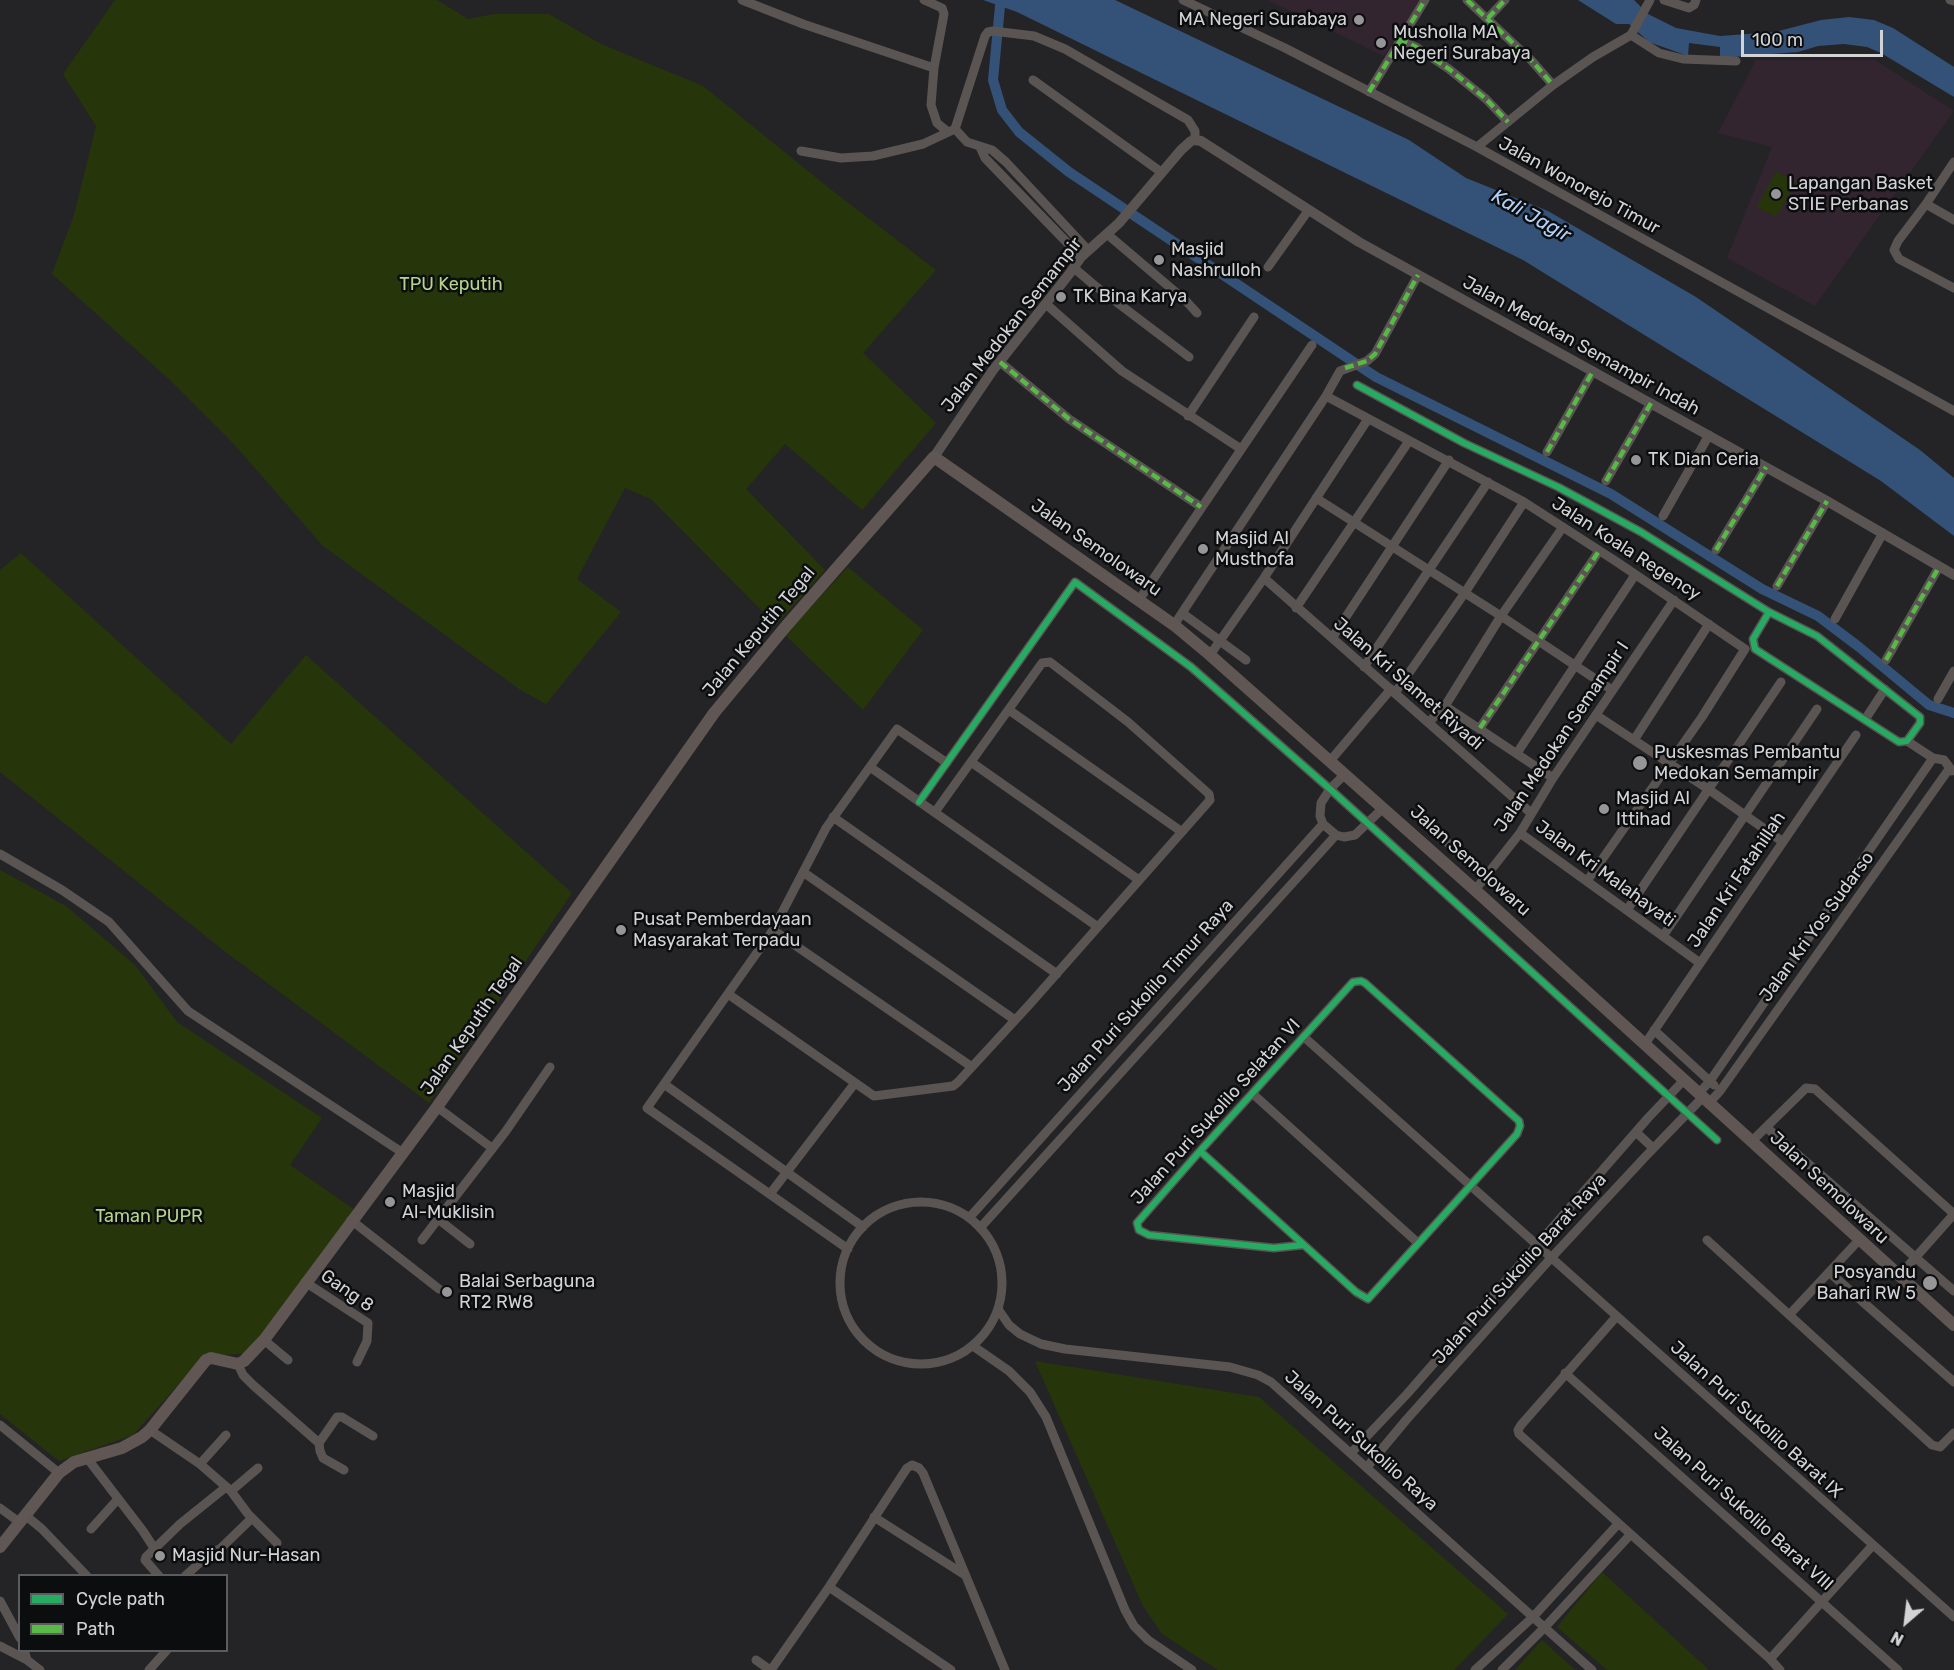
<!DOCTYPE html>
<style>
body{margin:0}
#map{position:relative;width:1954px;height:1670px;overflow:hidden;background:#242426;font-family:Rubik,sans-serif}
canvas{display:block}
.legend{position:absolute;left:18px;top:1574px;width:210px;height:78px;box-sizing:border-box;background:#0c0d0e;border:2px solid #5c5c5e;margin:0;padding:8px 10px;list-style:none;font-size:18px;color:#d3d3d6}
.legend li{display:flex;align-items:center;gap:12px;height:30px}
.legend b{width:30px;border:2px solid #5c5c5e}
.north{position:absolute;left:1876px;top:1592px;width:60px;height:60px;-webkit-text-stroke:4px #0c0d0e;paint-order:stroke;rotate:208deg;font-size:16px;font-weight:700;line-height:24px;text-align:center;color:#d3d3d6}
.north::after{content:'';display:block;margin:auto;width:21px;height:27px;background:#d3d3d6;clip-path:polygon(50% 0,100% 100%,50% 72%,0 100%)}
.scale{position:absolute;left:1741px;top:30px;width:142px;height:27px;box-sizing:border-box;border:3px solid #d3d3d6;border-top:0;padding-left:8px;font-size:18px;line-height:21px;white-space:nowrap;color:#d3d3d6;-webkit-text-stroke:4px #0c0d0e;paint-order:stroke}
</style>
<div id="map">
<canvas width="1954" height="1670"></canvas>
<ul class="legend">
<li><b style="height:8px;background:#26ab63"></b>Cycle path</li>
<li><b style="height:8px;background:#58b947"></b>Path</li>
</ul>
<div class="north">N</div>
<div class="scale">100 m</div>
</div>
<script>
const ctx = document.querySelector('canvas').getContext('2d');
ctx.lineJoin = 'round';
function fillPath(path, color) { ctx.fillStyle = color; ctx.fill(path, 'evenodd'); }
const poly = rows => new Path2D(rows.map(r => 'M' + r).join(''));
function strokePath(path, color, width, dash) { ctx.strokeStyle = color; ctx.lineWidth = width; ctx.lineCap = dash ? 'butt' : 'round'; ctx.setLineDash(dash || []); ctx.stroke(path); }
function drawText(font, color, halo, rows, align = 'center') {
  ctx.font = font + ' Rubik,sans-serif'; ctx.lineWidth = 5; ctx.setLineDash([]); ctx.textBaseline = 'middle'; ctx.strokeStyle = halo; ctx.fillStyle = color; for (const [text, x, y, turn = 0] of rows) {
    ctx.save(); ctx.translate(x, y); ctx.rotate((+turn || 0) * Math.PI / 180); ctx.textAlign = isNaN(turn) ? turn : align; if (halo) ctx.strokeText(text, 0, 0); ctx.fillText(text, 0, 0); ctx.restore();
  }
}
fillPath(poly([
 [1268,0,1422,0,1384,56],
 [1756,60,1875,60,1954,111,1815,306,1727,258,1772,147,1718,133]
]), '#322530');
fillPath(poly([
 [115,0,437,0,468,19,494,14,549,14,601,44,703,86,829,188,936,270,863,353,936,423,862,510,785,444,746,489,825,570,776,625,651,499,625,488,577,579,621,612,546,704,519,689,323,546,233,443,170,380,52,274,74,215,96,126,63,74],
 [1776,171,1796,182,1776,217,1757,207],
 [21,553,231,744,306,655,572,893,429,1103,223,950,0,772,0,570],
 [848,567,923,630,863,710,785,635],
 [0,870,66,906,135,965,177,1022,322,1118,290,1165,355,1210,247,1353,203,1357,133,1435,59,1461,0,1414],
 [1035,1361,1259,1397,1508,1614,1454,1670,1218,1670,1162,1634,1143,1606],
 [1602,1572,1709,1670,1607,1670,1557,1627],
 [1542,1640,1575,1670,1515,1670]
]), '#27350b');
fillPath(poly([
 [983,0,1115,0,1409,140,1466,178,1548,211,1696,297,1920,450,1954,478,1954,536,1881,481,1523,260,1017,12],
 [1578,0,1634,0,1648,14,1676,28,1720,36,1775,32,1821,20,1849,17,1874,20,1893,28,1954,67,1954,97,1881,53,1867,47,1844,44,1818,46,1798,52,1720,58,1720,47,1689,43,1688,56,1649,42,1629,24,1616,24]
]), '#345277');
strokePath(poly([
 [1000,6,993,80,1002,110,1019,132,1069,172,1376,377,1611,494,1762,589,1818,616,1859,647,1929,705,1954,713]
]), '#345277', 10);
strokePath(poly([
 [742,0,803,24,934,68],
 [924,0,942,8,944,14,934,68,931,105,937,123,948,132],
 [1183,0,1285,48,1477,147,1954,411],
 [1467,0,1531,60,1553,85],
 [1664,0,1689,8,1694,5,1696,0],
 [1950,0,1954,1],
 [1488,18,1505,0],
 [1631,35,1659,53,1683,59,1736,61],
 [1399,39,1416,47,1449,69,1486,99,1508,122],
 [1033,80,1161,172],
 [1369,92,1425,0],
 [955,129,985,36,988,32,993,31,1034,36,1065,49,1188,120,1195,131,1195,140],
 [955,129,967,142,992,150,1006,162,1088,250],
 [980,147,985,158,1081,257],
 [1477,147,1553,85,1593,57,1631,35,1650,0],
 [801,151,841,158,873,156,923,144,955,129],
 [1954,162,1926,204,1898,241,1894,250,1899,259,1954,288],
 [1926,204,1954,220],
 [1107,234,1186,301,1197,313],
 [1268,267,1308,211],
 [1074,268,1094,285,1189,357],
 [1046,304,1122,371,1241,449],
 [1000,362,1069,419,1201,507],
 [1357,385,1464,443,1558,487,1641,532,1769,612,1817,636,1920,717,1920,723,1907,741,1899,742,1755,649,1753,639,1769,612],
 [1326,396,1524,502,1617,562,1745,649,1702,717,1587,881],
 [1188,416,1254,317],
 [1547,452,1593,371],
 [1606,481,1651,403],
 [1316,498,1501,616,1612,690],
 [1663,516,1709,435],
 [1716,550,1766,467],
 [1264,578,1531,813],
 [1777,586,1827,501],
 [1139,600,1312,345],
 [1296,608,1409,441],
 [1182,613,1246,660],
 [1835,619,1883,533],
 [1174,625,1326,396,1340,371,1367,361,1375,354,1418,275],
 [1332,638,1449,460],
 [1210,655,1264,578,1368,419],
 [1886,660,1939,567],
 [1364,667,1488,482],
 [1395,693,1464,594,1524,502],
 [1938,699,1954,671],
 [1445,706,1501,616,1563,527],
 [1009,710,1182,832],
 [1596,715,1708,789,1783,842],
 [1866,718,1885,689],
 [1429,722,1445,706,1553,778],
 [1480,728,1599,551],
 [1634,740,1709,624],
 [1907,741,1933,758,1944,760,1952,771],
 [1517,753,1635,575],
 [1330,761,1391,689],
 [971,762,1139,880],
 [870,767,1098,927],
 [1345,774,1330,789,1321,803,1320,816,1323,824,1336,835,1344,837,1355,835,1383,808],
 [919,802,1075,582,1191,667,1330,789,1717,1140],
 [833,817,1057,974],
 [1436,832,1485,877],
 [1520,833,1700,963],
 [0,854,62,890,109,922,188,1011,403,1153],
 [803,872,1015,1020],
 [1475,890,1520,833,1553,778,1674,600],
 [1627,910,1781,682],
 [773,930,972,1067],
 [1663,936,1817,709],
 [728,994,874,1096,953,1086,958,1082,1029,1005,1210,800,1209,794,1128,722,1050,662,1042,663,935,812],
 [1654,1030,1714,1085],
 [1304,1037,1954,1617],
 [1645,1044,1856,735],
 [664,1084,863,1227],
 [1699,1093,1710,1081,1933,758],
 [1253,1094,1418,1243],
 [1710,1102,1720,1091,1949,769],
 [437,1107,492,1148],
 [1766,1127,1954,1291],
 [1636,1132,1653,1148],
 [1752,1141,1806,1088,1815,1089,1954,1214],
 [1200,1151,1356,1292,1368,1299,1517,1134,1520,1126,1519,1121,1365,983,1361,981,1353,982,1200,1151,1137,1223,1139,1230,1149,1235,1274,1248,1303,1245],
 [770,1194,855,1083],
 '840 1283a81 81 0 1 1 162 0a81 81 0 1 1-162 0Z',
 [969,1218,1323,824],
 [351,1220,439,1289],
 [980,1228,1336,835],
 [422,1240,438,1219],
 [1707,1240,1932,1445,1940,1447,1954,1433],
 [470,1244,438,1219,506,1131,550,1067],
 [848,1249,647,1108,773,930,826,828,897,729,947,763],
 [1830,1273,1954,1382],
 [1899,1276,1954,1214],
 [305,1282,368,1323,367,1341,357,1362],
 [998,1309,1009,1325,1020,1334,1041,1344,1065,1349,1230,1367,1258,1375,1271,1382,1592,1670],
 [1790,1314,1859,1240],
 [1616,1317,1521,1425,1518,1430,1519,1434,1770,1659,1780,1670],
 [264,1340,288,1360],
 [973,1346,1009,1371,1030,1392,1046,1417,1125,1610,1134,1626,1148,1640,1192,1670],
 [238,1364,243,1375,253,1385,319,1443],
 [1565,1373,1898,1670],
 [0,1425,59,1473],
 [150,1430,200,1464,231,1491,248,1514,277,1543],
 [1351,1453,1407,1394,1648,1118,1684,1080],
 [87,1458,143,1531,154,1548],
 [200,1464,226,1435],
 [1367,1467,1407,1419,1551,1258,1645,1157,1703,1097],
 [344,1470,323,1458,320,1451,319,1443,337,1417,342,1417,373,1436],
 [231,1491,258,1468],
 [0,1508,19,1522],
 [25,1515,42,1529,87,1576],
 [874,1517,965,1575],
 [91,1529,118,1499],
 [159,1576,145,1560,146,1557,180,1524,226,1487],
 [185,1576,212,1552,220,1549,252,1518],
 [829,1587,951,1670],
 [0,1601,20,1638],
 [0,1646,27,1660],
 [24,1650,27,1660,40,1670],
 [1770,1659,1873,1545],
 [756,1660,770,1670],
 [149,1670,167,1650],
 [771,1670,829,1587,907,1468,912,1465,919,1468,923,1473,1005,1670],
 [1475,1670,1533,1617,1618,1524],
 [1502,1670,1545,1627,1630,1535]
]), '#5a5553', 9);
strokePath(poly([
 [934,457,993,370,1070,273,1081,257,1119,223,1181,150,1191,141,1195,140,1201,141,1359,242,1827,501,1954,575]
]), '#5a5553', 10);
strokePath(poly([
 [0,1547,59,1473,74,1462,122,1448,142,1437,150,1430,206,1360,211,1358,238,1364,244,1361,264,1340,437,1107,714,713,787,625,934,457,1174,625,1210,655,1475,890,1954,1325]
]), '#605755', 12);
strokePath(poly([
 [1467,0,1531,60,1553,85],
 [1488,18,1505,0],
 [1399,39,1416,47,1449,69,1486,99,1508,122],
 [1369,92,1425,0],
 [1000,362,1069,419,1201,507],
 [1345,368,1367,361,1375,354,1418,275],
 [1547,452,1593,371],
 [1606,481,1651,403],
 [1716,550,1766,467],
 [1777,586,1827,501],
 [1886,660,1939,567],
 [1480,728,1599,551]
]), '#58b947', 4.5, [9, 4.5]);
strokePath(poly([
 [1357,385,1464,443,1558,487,1641,532,1769,612,1817,636,1920,717,1920,723,1907,741,1899,742,1755,649,1753,639,1769,612],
 [919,802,1075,582,1191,667,1330,789,1717,1140],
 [1200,1151,1356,1292,1368,1299,1517,1134,1520,1126,1519,1121,1365,983,1361,981,1353,982,1200,1151,1137,1223,1139,1230,1149,1235,1274,1248,1303,1245]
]), '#26ab63', 6);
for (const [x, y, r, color] of [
 [1359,20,6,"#969698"],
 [1381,43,6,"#969698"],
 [1776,194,6,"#969698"],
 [1159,260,6,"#969698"],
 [1061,297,6,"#969698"],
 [1636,460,6,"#969698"],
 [1203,549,6,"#969698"],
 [1640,763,8,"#969698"],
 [1604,809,6,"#969698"],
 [621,930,6,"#969698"],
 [390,1202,6,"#969698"],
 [1930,1283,8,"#969698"],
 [447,1292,6,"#969698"],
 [160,1556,6,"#969698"]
]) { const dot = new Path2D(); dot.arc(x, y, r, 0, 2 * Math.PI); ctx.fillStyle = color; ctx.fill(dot); strokePath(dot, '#0c0d0e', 2); }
drawText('18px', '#d3d3d6', '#0c0d0e', [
 ["MA Negeri Surabaya",1347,20,"right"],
 ["Musholla MA",1393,33],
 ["Negeri Surabaya",1393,54],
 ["Lapangan Basket",1788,184],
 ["STIE Perbanas",1788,205],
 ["Masjid",1171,250],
 ["Nashrulloh",1171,271],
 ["TK Bina Karya",1073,297],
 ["TK Dian Ceria",1648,460],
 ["Masjid Al",1215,539],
 ["Musthofa",1215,560],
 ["Puskesmas Pembantu",1654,753],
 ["Medokan Semampir",1654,774],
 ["Masjid Al",1616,799],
 ["Ittihad",1616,820],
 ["Pusat Pemberdayaan",633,920],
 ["Masyarakat Terpadu",633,941],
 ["Masjid",402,1192],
 ["Al-Muklisin",402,1213],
 ["Posyandu",1916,1273,"right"],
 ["Bahari RW 5",1916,1294,"right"],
 ["Balai Serbaguna",459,1282],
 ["RT2 RW8",459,1303],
 ["Masjid Nur-Hasan",172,1556]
], 'left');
drawText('18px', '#d3d3d6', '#0c0d0e', [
 ["Jalan Wonorejo Timur",1579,186,29],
 ["Jalan Medokan Semampir",1012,325,-52],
 ["Jalan Medokan Semampir Indah",1581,346,29],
 ["Jalan Semolowaru",1096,548,35],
 ["Jalan Koala Regency",1626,549,33],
 ["Jalan Keputih Tegal",759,632,-50],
 ["Jalan Kri Slamet Riyadi",1408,684,41],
 ["Jalan Medokan Semampir I",1562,737,-56],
 ["Jalan Semolowaru",1470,861,42],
 ["Jalan Kri Malahayati",1605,874,36],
 ["Jalan Kri Fatahillah",1737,880,-56],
 ["Jalan Kri Yos Sudarso",1817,927,-54],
 ["Jalan Puri Sukolilo Timur Raya",1146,996,-48],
 ["Jalan Keputih Tegal",472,1026,-55],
 ["Jalan Puri Sukolilo Selatan VI",1216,1112,-48],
 ["Jalan Semolowaru",1829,1188,43],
 ["Jalan Puri Sukolilo Barat Raya",1520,1269,-48],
 ["Gang 8",347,1291,35],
 ["Jalan Puri Sukolilo Barat IX",1756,1420,42],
 ["Jalan Puri Sukolilo Raya",1361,1441,42],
 ["Jalan Puri Sukolilo Barat VIII",1743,1509,42]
]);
drawText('18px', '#b6d488', '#0c0d0e', [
 ["TPU Keputih",451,285],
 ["Taman PUPR",149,1217]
]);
drawText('italic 20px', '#b1d0f6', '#0c0d0e', [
 ["Kali Jagir",1531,216,29]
]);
</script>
